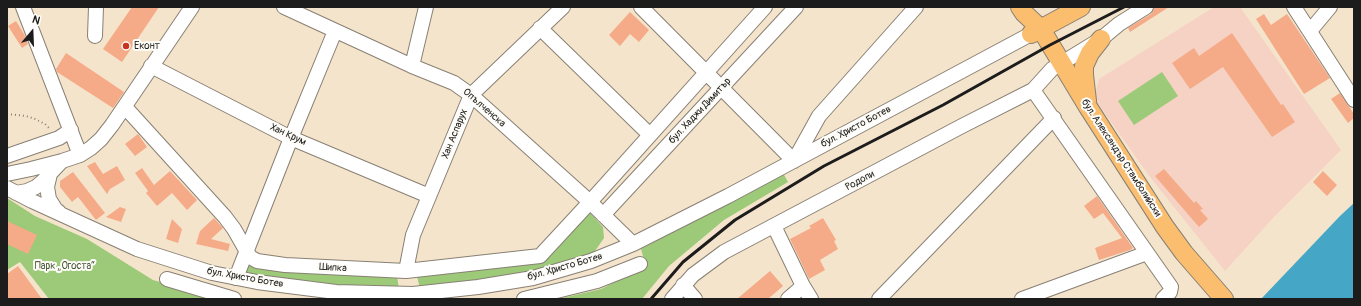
<!DOCTYPE html>
<meta charset="utf-8">
<style>
body{margin:0}
#map{position:relative;width:1361px;height:306px;overflow:hidden;background:#f5e4cc;font-family:Pangolin,sans-serif}
canvas{display:block}
.frame{position:absolute;inset:0;border:8px solid #1c1c1c;pointer-events:none}
.north{position:absolute;left:12px;top:12px;width:40px;height:40px;-webkit-text-stroke:3px #fdfcf7;paint-order:stroke;rotate:19deg;font-size:11px;font-weight:700;line-height:16px;text-align:center;color:#1c1c1c}
.north::after{content:'';display:block;margin:auto;width:14px;height:18px;background:#1c1c1c;clip-path:polygon(50% 0,100% 100%,50% 72%,0 100%)}
</style>
<div id="map">
<canvas width="1361" height="306"></canvas>
<div class="frame"></div>
<div class="north">N</div>
</div>
<script>
const ctx = document.querySelector('canvas').getContext('2d');
ctx.lineJoin = 'round';
function fillPath(path, color) { ctx.fillStyle = color; ctx.fill(path, 'evenodd'); }
const poly = rows => new Path2D(rows.map(r => 'M' + r).join(''));
function strokePath(path, color, width, dash) { ctx.strokeStyle = color; ctx.lineWidth = width; ctx.lineCap = dash ? 'butt' : 'round'; ctx.setLineDash(dash || []); ctx.stroke(path); }
function drawText(font, color, halo, rows, align = 'center') {
  ctx.font = font + ' Pangolin,sans-serif'; ctx.lineWidth = 4; ctx.setLineDash([]); ctx.textBaseline = 'middle'; ctx.strokeStyle = halo; ctx.fillStyle = color; for (const [text, x, y, turn = 0] of rows) {
    ctx.save(); ctx.translate(x, y); ctx.rotate((+turn || 0) * Math.PI / 180); ctx.textAlign = isNaN(turn) ? turn : align; if (halo) ctx.strokeText(text, 0, 0); ctx.fillText(text, 0, 0); ctx.restore();
  }
}
fillPath(poly([
 [1214,7,1240,7,1341,150,1274,217,1225,271,1150,177,1094,98,1099,79]
]), '#f5d2c3');
fillPath(poly([
 [1162,72,1178,96,1134,125,1118,101],
 [783,173,788,182,724,220,669,266,642,299,558,299,601,289,646,267,641,249],
 [7,198,35,216,87,239,153,280,221,299,49,299,20,262,7,270],
 [589,212,603,227,604,238,593,254,533,274,421,293,417,276,542,260],
 [248,260,397,276,399,289,271,280,244,275]
]), '#9cca78');
fillPath(poly([
 [1354,203,1354,299,1261,299,1340,216]
]), '#45a7c5');
fillPath(poly([
 [132,7,159,7,122,62,103,49],
 [1154,7,1169,7,1130,32,1128,28,1151,14,1153,11],
 [630,12,649,30,639,42,630,34,620,46,609,35],
 [1264,14,1271,25,1287,14,1330,78,1304,94,1256,19],
 [16,21,24,34,28,44,22,48,8,26],
 [1232,33,1281,105,1283,104,1295,122,1272,137,1223,67,1190,89,1172,63,1194,48,1199,56],
 [66,53,124,92,113,108,57,72,56,69],
 [1340,93,1354,114,1354,118,1348,123,1331,99],
 [138,134,147,147,135,156,125,144],
 [95,162,103,174,117,166,125,180,110,189,107,194,87,166],
 [142,168,154,185,170,171,197,200,187,210,172,193,157,206,146,193,148,191,135,173],
 [1164,169,1194,203,1196,201,1203,209,1200,210,1208,219,1199,227,1155,176],
 [1323,171,1337,185,1327,196,1313,182],
 [73,172,105,213,96,220,78,197,72,202,60,187,60,181],
 [1097,196,1133,248,1130,250,1099,260,1095,248,1122,238,1103,213,1094,219,1084,206],
 [120,207,126,209,121,222,106,217],
 [214,218,223,228,211,239,230,244,228,251,196,244,200,231],
 [823,218,836,240,834,241,838,249,820,260,825,270,809,279,790,239,811,228,809,226],
 [172,219,182,229,178,243,166,239],
 [7,221,37,235,28,254,7,244],
 [18,266,42,299,7,299,7,274],
 [770,271,783,286,768,299,737,299]
]), '#f5ab87');
const minor = poly([
 [23,7,80,155],
 [284,7,412,66,454,83,461,88,471,95,590,202,633,244],
 [641,7,794,161,819,116,916,7],
 [1294,7,1354,100],
 [540,28,650,135],
 [1310,31,1330,7],
 [95,36,96,7],
 [151,66,291,138,429,196],
 [412,66,426,7],
 [1033,90,1171,287,1170,292,1163,299],
 [125,107,225,217,234,229,250,257,257,261,285,265,406,271,540,256,590,202,765,7],
 [7,156,59,138,71,130],
 [7,174,31,169,62,161,80,155,91,148,101,139,112,125,192,7],
 [50,174,47,187,49,199,56,210,59,212],
 [7,188,32,201,137,249,212,273,257,282,336,292,413,294,478,287,533,278,591,261,633,244,728,196,1031,34],
 [16,193,27,191,36,187,43,181,62,161],
 [603,215,796,7],
 [774,226,803,286,811,299],
 [406,271,413,235,471,95,563,7],
 [236,278,291,138,335,31],
 [167,279,234,299],
 [683,285,695,299],
 [524,299,597,281,640,264],
 [672,299,693,275,724,252,962,126,1033,90,1052,69,1101,39,1119,24,1146,7],
 [788,299,803,286],
 [879,299,1054,118],
 [1022,299,1147,253]
]);
const major = poly([
 [1020,7,1024,13,1041,29,1088,107,1165,227,1184,253,1224,299],
 [1031,34,1081,7],
 [1087,101,1084,75,1084,66,1090,53,1101,39]
]);
strokePath(minor, '#888074', 16);
strokePath(major, '#888074', 20);
strokePath(poly([
 [7,114,26,116,35,119,45,124,50,129]
]), '#888074', 2, [1, 3]);
strokePath(minor, '#fff', 14);
strokePath(major, '#fbbd6e', 18);
strokePath(poly([
 [651,299,683,262,735,220,824,166,943,105,1050,45,1124,7]
]), '#1c1c1c', 3);
for (const [x, y, r, color] of [
 [126,46,4,"#c8321e"]
]) { const dot = new Path2D(); dot.arc(x, y, r, 0, 2 * Math.PI); ctx.fillStyle = color; ctx.fill(dot); strokePath(dot, '#fdfcf7', 1.5); }
drawText('10px', '#1c1c1c', '#fdfcf7', [
 ["Еконт",134,46]
], 'left');
drawText('10px', '#1c1c1c', '#fdfcf7', [
 ["Опълченска",484,108,41],
 ["бул. Хаджи Димитър",700,111,-47],
 ["бул. Христо Ботев",856,127,-28],
 ["Хан Аспарух",455,134,-68],
 ["Хан Крум",288,135,25],
 ["бул. Александър Стамболийски",1121,158,57],
 ["Родопи",860,181,-28],
 ["бул. Христо Ботев",565,267,-16],
 ["Шипка",333,268,3],
 ["бул. Христо Ботев",245,278,10]
]);
drawText('10px', '#49593c', '#fdfcf7', [
 ["Парк „Огоста“",65,266]
]);
</script>
